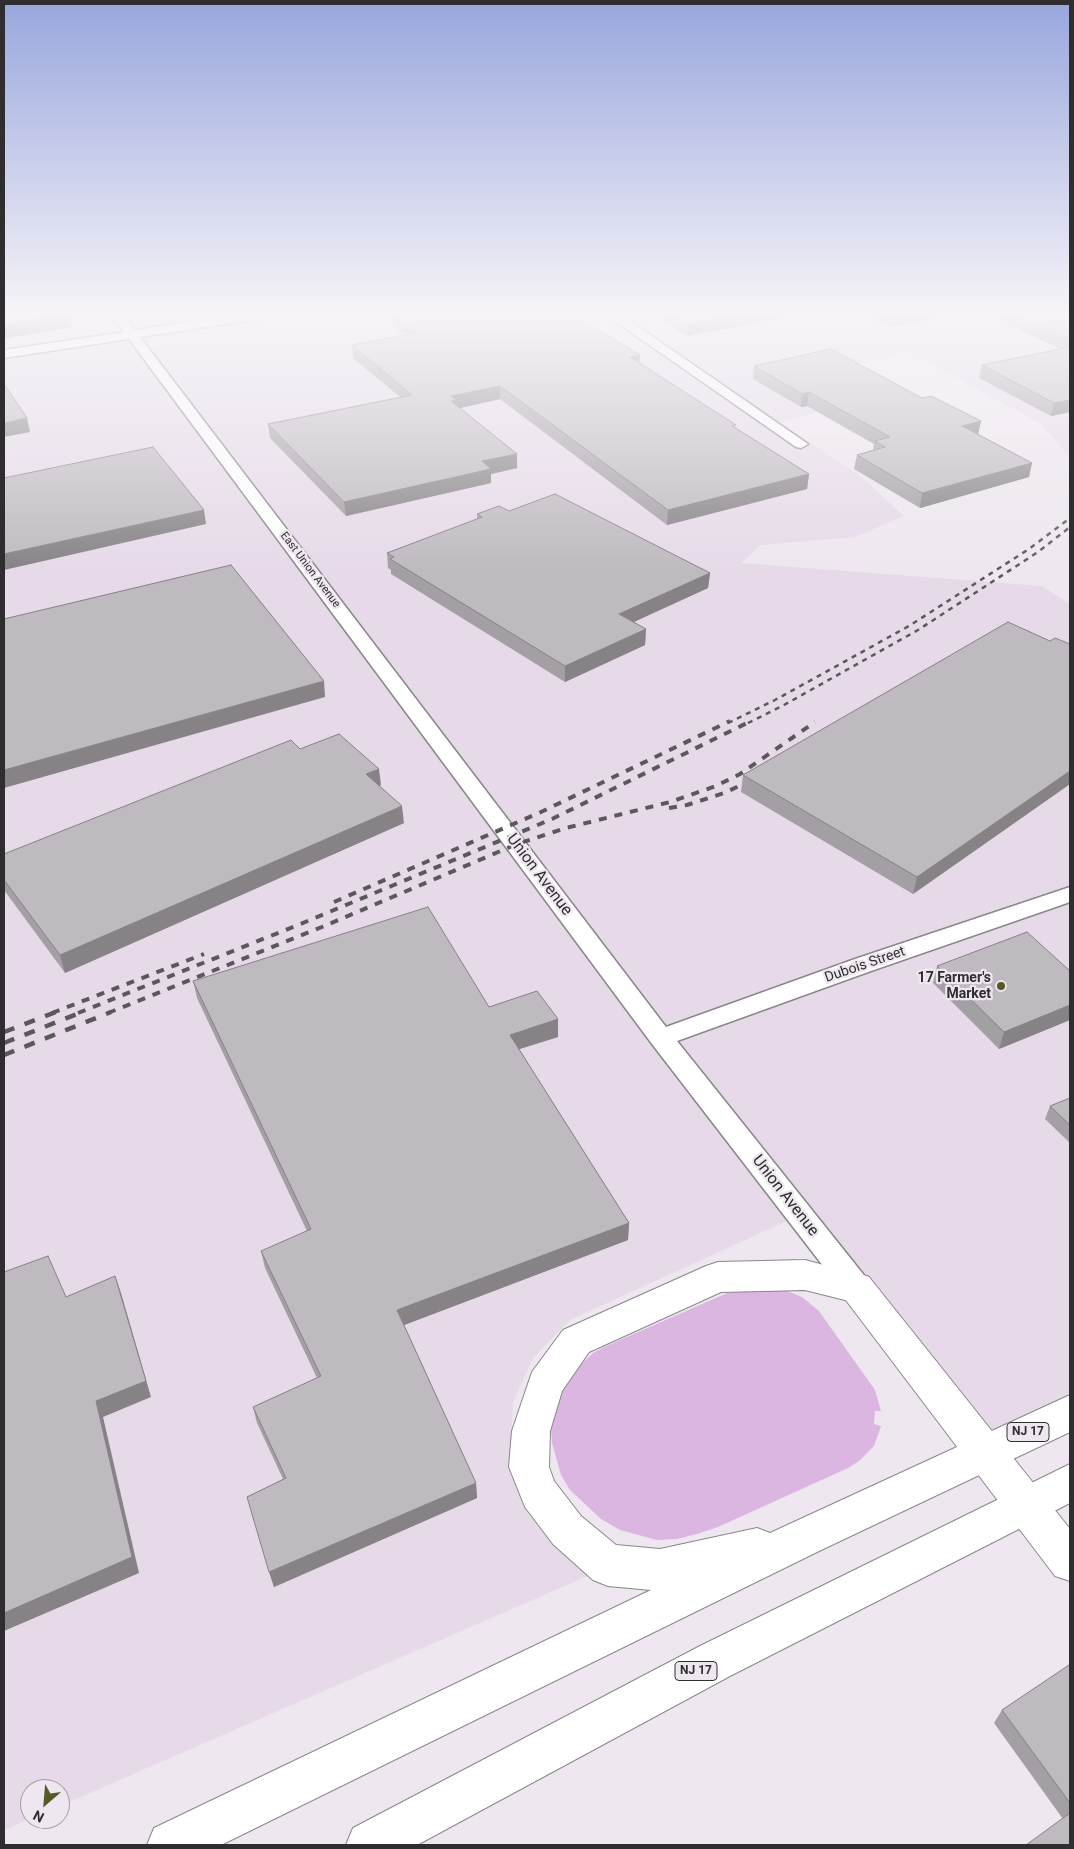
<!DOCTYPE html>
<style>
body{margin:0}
#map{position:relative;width:1074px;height:1849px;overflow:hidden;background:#eee7ef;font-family:Roboto,sans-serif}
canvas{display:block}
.frame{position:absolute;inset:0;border:5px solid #2f2d30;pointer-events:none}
.north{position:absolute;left:20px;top:1779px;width:50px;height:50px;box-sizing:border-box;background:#eee7ef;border:1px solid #a29da3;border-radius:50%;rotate:207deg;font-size:14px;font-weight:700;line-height:20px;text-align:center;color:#2f2d30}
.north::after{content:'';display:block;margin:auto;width:18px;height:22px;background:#575927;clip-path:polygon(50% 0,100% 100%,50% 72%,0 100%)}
</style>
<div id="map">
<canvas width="1074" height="1849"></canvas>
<div class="frame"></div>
<div class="north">N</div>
</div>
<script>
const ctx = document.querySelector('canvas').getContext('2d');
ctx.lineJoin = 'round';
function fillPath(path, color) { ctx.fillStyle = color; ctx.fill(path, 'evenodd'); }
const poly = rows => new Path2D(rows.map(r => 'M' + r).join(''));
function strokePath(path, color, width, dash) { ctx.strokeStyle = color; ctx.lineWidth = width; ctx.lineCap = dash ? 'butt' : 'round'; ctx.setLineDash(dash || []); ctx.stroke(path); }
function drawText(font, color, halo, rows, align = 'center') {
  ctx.font = font + ' Roboto,sans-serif'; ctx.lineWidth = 4.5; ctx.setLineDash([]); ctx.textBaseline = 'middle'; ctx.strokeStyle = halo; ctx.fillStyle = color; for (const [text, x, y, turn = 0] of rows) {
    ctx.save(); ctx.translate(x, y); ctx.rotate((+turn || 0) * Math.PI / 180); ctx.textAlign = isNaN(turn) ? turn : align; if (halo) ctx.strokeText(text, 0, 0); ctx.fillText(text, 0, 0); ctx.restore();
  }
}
fillPath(poly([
 [4,312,1070,312,1070,458,1041,424,909,352,857,365,903,394,779,422,862,477,904,516,855,537,761,545,741,563,1042,586,1070,604,1070,1404,985,1451,791,1219,570,1320,533,1358,513,1402,511,1446,599,1571,60,1806,60,1789,30,1789,30,1819,4,1830]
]), '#e6dae8');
fillPath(poly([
 [780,1288,802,1297,819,1311,875,1390,881,1411,875,1411,874,1424,881,1426,874,1446,859,1461,848,1468,718,1527,697,1534,677,1539,657,1540,620,1530,601,1519,570,1490,561,1475,552,1443,551,1429,553,1415,561,1389,577,1368,593,1353,604,1347,734,1290]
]), '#dbb6e1');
const street = poly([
 [109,312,121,312,135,330,254,312,286,312,280,316,140,337,666,1027,855,959,1070,887,1070,902,871,971,677,1041,867,1279,871,1288,867,1297,857,1300,847,1297,652,1044,129,339,4,358,4,350,124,332,109,312],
 [602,312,617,312,808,444,801,448,796,447,602,312]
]);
const secondary = poly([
 [857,1273,869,1277,1070,1529,1070,1581,1055,1576,845,1299,839,1288,845,1277,857,1273]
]);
const highway = poly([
 [805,1260,869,1277,875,1288,869,1299,857,1303,805,1290,721,1292,589,1352,562,1391,550,1431,549,1467,554,1481,581,1516,616,1545,660,1549,757,1528,770,1533,1070,1395,1070,1432,817,1552,221,1845,147,1845,154,1828,651,1590,608,1586,593,1580,553,1544,525,1507,509,1467,512,1431,532,1372,563,1330,706,1266,718,1262,805,1260],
 [1070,1464,1070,1503,730,1676,417,1845,346,1845,353,1828,700,1646,1070,1464]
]);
strokePath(street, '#8b858c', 3);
strokePath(secondary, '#8b858c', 2);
strokePath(highway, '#8b858c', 2);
fillPath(street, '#fff');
fillPath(secondary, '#fff');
fillPath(highway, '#fff');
strokePath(poly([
 [728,723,775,700,909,626,1029,549,1070,518],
 [748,723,784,705,918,630,1038,552,1070,527]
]), '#5b585c', 2.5, [5, 5]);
strokePath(poly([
 [669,808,687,805,724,793,754,779],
 [334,902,541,812,730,721],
 [52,1013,204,954],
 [78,1013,298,925,552,819,751,721],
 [108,1013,322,927,517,844,566,828,670,802,716,786,740,774,815,722]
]), '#5b585c', 4, [8, 8]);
strokePath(poly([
 [4,1032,56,1012],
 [4,1043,82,1012],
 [4,1055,111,1012]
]), '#5b585c', 4.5, [11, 11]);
fillPath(poly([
 [649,312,813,312,687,336],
 [861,312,964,312,889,327],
 [983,312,1061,312,1070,317,1070,412,1051,416,979,378,982,365,1060,349],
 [392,314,486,317,639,363,736,428,809,474,807,489,667,525,500,399,460,408,517,468,491,474,491,483,346,516,270,438,268,424,400,397,353,358,352,345,404,335,393,326],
 [754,366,978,434,1032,463,1029,477,920,508,854,469,857,455,873,450,874,444,807,406,801,407,753,379],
 [509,511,710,573,708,588,634,622,646,629,645,645,565,682,391,574,391,570,388,568,387,553,477,519,477,514],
 [1070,644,1070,784,913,894,741,792,743,775],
 [300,749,381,785,379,786,404,823,65,973,4,890,4,854],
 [937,966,1070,971,1070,1020,999,1049,933,983],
 [193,981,489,1007,558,1019,558,1037,519,1049,629,1223,628,1240,404,1325,476,1483,477,1498,274,1587,247,1497,283,1479,257,1423,253,1407,317,1378,265,1268,261,1251,307,1231,197,998],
 [1070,1098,1070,1143,1045,1119,1050,1106],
 [1070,1667,1070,1845,1063,1819,994,1723,1002,1710]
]), '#a49fa5');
fillPath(poly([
 [750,312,813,312,687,336,688,324],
 [904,312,964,312,889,327,891,315],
 [69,314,72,327,4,339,4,325],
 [640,355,639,368,630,357],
 [500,386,500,399,456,409,451,415,451,396],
 [809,392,807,406,801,407,802,394],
 [1070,400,1070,412,1051,416,1054,403],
 [27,418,30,432,4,437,4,423],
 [981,421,978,435,962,426],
 [517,454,517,468,491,474,491,483,346,516,344,502,482,461],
 [1032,463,1029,477,920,508,922,493],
 [809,474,807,489,667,525,668,510],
 [204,510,206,524,4,570,4,554],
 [710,573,708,588,618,629,619,614],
 [646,629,645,645,565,682,565,666],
 [324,681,325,697,4,788,4,770],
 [379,769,381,785,368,791,366,774],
 [1070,771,1070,784,913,894,917,877],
 [402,806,404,823,65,973,60,955],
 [1070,1005,1070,1020,999,1049,1004,1032],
 [558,1019,558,1037,510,1052,510,1035],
 [629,1223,628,1240,399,1327,397,1310],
 [115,1276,121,1293,151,1397,103,1417,139,1573,4,1631,4,1613,96,1401],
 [476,1483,477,1498,274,1587,269,1572]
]), '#868286');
const building = poly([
 [4,312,68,312,69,314,4,325,4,312],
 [400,312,479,312,486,317,509,312,568,312,640,355,630,357,736,425,732,426,809,474,668,510,500,386,451,396,456,400,451,401,517,454,482,461,491,469,344,502,268,424,412,395,352,345,416,333,392,314,400,312],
 [669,312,750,312,688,324,669,312],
 [886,312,904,312,891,315,886,312],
 [1011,312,1061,312,1070,317,1070,340,1011,312],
 [1070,347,1070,400,1054,403,982,365,1070,347],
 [831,349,922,398,931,396,981,421,962,426,1032,463,922,493,857,455,885,447,875,441,890,437,809,392,802,394,754,366,831,349],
 [4,384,27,418,4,423,4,384],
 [153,447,204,510,4,554,4,478,153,447],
 [555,494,710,573,619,614,646,629,565,666,390,559,394,557,387,553,482,517,477,514,499,506,509,511,555,494],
 [231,565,324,681,4,770,4,619,231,565],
 [1008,622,1050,641,1055,638,1070,644,1070,771,917,877,743,775,1008,622],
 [339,734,379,769,366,774,402,806,60,955,4,880,4,854,291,740,300,749,339,734],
 [428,907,489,1007,537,991,558,1019,510,1035,629,1223,397,1310,476,1483,269,1572,247,1497,286,1478,253,1407,321,1376,261,1251,311,1229,193,981,428,907],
 [1027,932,1070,971,1070,1005,1004,1032,937,966,1027,932],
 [1070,1098,1070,1125,1050,1106,1070,1098],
 [48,1256,66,1297,115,1276,146,1381,96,1401,132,1557,4,1613,4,1272,48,1256],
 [1069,1665,1070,1667,1070,1803,1002,1710,1069,1665],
 [1070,1813,1070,1845,1026,1845,1070,1813]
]);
fillPath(building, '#bfb9c0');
strokePath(building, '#868286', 1);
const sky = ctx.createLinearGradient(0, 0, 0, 571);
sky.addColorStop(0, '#98a6dc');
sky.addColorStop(0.55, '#f7f4f8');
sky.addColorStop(1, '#f7f4f800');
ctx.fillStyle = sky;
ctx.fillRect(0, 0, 1074, 571);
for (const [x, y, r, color] of [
 [1001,986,5,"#575927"]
]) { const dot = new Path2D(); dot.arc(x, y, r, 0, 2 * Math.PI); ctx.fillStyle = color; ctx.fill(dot); strokePath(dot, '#eee7ef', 2); }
drawText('11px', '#2f2d30', '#eee7ef', [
 ["East Union Avenue",310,570,53]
]);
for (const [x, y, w] of [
 [1028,1432,42],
 [696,1671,42]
]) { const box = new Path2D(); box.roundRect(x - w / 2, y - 9.5, w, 19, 4); ctx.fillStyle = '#eee7ef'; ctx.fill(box); strokePath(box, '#2f2d30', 1); }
drawText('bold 12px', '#2f2d30', null, [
 ["NJ 17",1028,1432],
 ["NJ 17",696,1671]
]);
drawText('14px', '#2f2d30', '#eee7ef', [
 ["Dubois Street",865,965,-19]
]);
drawText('bold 14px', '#2f2d30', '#eee7ef', [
 ["17 Farmer's",991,978],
 ["Market",991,994]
], 'right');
drawText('16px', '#2f2d30', '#eee7ef', [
 ["Union Avenue",539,875,53],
 ["Union Avenue",785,1196,52]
]);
</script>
